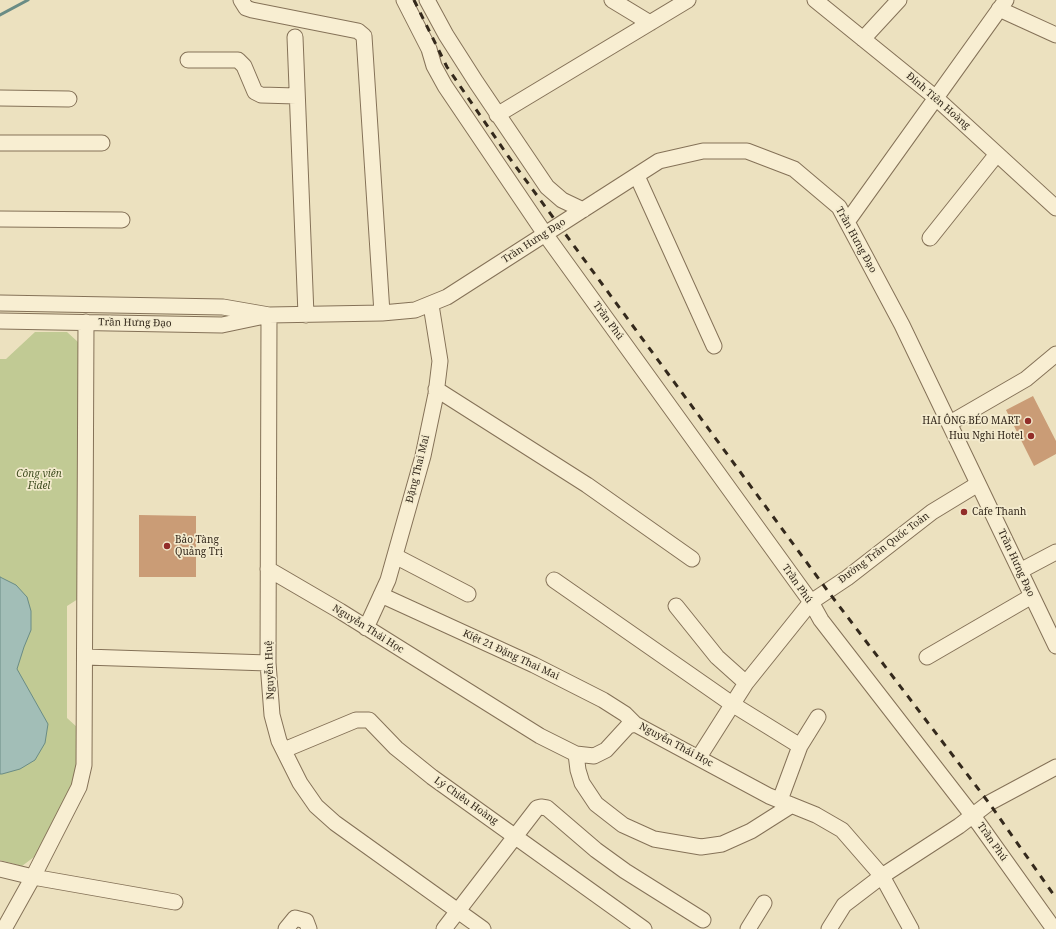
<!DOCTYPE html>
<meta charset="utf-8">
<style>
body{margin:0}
canvas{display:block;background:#ece1bf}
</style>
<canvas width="1056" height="929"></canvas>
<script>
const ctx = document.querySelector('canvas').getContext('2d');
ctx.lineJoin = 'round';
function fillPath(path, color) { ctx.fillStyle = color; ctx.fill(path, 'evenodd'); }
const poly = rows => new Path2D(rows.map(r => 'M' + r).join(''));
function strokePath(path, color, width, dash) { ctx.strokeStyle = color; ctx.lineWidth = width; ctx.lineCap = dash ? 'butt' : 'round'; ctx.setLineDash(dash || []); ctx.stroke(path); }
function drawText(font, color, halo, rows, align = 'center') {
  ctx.font = font + ' "Noto Serif",serif'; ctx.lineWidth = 3.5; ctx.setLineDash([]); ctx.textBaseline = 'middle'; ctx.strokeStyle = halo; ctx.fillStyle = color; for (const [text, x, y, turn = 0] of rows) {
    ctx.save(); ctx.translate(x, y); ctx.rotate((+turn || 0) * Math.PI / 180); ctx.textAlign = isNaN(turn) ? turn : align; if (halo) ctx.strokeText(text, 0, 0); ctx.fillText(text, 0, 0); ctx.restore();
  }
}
fillPath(poly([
 [35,332,67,332,78,342,78,599,67,606,67,718,78,728,77,766,71,789,34,857,22,866,0,860,0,359,6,359]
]), '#c1ca94');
const water = poly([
 [0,577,16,585,27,597,31,611,31,630,24,647,17,669,48,724,45,743,35,760,20,769,2,774,0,774,0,577]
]);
fillPath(water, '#a2beb7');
strokePath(water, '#6a8c85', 1);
strokePath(poly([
 [0,15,28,0]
]), '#6a8c85', 3);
fillPath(poly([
 [1033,396,1056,441,1056,454,1034,466,1006,410],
 [139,515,196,516,196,577,139,577]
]), '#ca9c76');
const minor = poly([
 [241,0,246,8,252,10,358,31,364,36,382,313],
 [404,0,429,49,434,66,445,86,545,234,811,602,821,620,979,824,1054,929],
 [427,0,446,35,476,82,547,187,562,200,583,210],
 [612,0,650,23],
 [815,0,936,98,1056,208],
 [999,9,1056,35],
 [295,37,306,315],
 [863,39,899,0],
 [188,60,238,60,244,66,255,92,261,95,296,96],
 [0,98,69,99],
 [497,115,688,0],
 [0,143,102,143],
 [637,176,714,346],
 [0,219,122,220],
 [847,222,1006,0],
 [930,238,997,154],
 [0,303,223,307,269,315,382,313,415,310,447,297,659,161,703,151,747,151,794,169,839,207,902,325,1056,646],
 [269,315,268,663,272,715,279,741,300,783,316,806,335,823,483,929],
 [0,321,222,325,260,317],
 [436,389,587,485,692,559],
 [950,423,1026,379,1056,354],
 [395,556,468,594],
 [268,569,340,611,540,736,576,754,594,756,606,750,628,726,635,724,769,796,816,815,842,830,882,876,911,929],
 [1020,571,1056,552],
 [554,580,732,704,800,746,780,800],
 [381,595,534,665,603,700,625,714,635,724],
 [676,606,717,657,746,683],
 [366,628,388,580,423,456,436,394,440,361,431,305],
 [85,657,268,663],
 [927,657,1032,596],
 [800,746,818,717],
 [284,750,356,720,369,720,396,748,432,777,644,929],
 [576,754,578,770,582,783,596,804,623,825,654,839,701,847,722,844,751,831,792,805],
 [699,757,746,683,811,602,847,578,932,512,978,484],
 [0,869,33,877,175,902],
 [4,929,33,877,79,787,84,765,86,322],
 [286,929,295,918,306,921,309,929],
 [444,929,537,808,541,807,547,808,596,850,625,871,703,920],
 [748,929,764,903],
 [829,929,844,905,882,876,959,826,989,803,1056,767]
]);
strokePath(minor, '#857258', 17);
strokePath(minor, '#f8eed2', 15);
strokePath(poly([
 [414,0,447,67,508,156,827,590,989,803,1056,898]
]), '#34291c', 3, [7, 7]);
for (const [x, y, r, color] of [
 [1028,421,4,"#922d29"],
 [1031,436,4,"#922d29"],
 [964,512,4,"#922d29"],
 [167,546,4,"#922d29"]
]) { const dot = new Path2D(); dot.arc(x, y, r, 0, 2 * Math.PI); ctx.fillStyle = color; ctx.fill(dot); strokePath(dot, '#f4ebce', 1.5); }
drawText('10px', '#34291c', '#f4ebce', [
 ["Đinh Tiên Hoàng",938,101,41],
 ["Trần Hưng Đạo",856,240,61],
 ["Trần Hưng Đạo",534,241,-33],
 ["Trần Phú",608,321,54],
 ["Trần Hưng Đạo",135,323,1],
 ["Đặng Thai Mai",418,469,-76],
 ["Đường Trần Quốc Toản",884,548,-37],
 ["Trần Hưng Đạo",1016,563,65],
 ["Trần Phú",797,584,55],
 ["Nguyễn Thái Học",368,629,32],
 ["Kiệt 21 Đặng Thai Mai",511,655,25],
 ["Nguyễn Huệ",270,670,-92],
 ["Nguyễn Thái Học",676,745,28],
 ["Lý Chiêu Hoàng",466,801,35],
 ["Trần Phú",992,842,55]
]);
drawText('10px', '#34291c', '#f4ebce', [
 ["HAI ÔNG BÉO MART",1020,421],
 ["Huu Nghi Hotel",1023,436],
 ["Cafe Thanh",972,512,"left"],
 ["Bảo Tàng",175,540,"left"],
 ["Quảng Trị",175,552,"left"]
], 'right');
drawText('italic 10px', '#435023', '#f4ebce', [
 ["Công viên",39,474],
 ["Fidel",39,486]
]);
</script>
